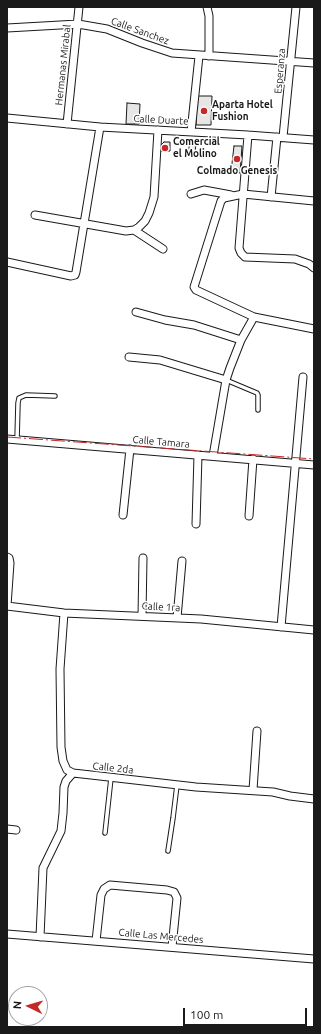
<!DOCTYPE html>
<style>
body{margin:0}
#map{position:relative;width:321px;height:1034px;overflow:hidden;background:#fff;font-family:Ubuntu,sans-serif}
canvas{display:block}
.frame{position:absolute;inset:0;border:8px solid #1a1a1a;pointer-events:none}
.north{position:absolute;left:8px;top:986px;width:40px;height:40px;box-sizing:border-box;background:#fff;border:1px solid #a3a3a3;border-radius:50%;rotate:275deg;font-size:11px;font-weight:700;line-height:16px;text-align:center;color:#1a1a1a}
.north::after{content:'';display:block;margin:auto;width:14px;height:18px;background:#c62828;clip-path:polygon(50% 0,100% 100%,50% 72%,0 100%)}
.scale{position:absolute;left:183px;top:1008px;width:124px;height:18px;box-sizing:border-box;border:2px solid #1a1a1a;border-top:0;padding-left:5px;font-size:12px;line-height:14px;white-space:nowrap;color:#1a1a1a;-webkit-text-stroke:3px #fff;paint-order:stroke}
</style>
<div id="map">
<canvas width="321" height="1034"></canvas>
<div class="frame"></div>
<div class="north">N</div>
<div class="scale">100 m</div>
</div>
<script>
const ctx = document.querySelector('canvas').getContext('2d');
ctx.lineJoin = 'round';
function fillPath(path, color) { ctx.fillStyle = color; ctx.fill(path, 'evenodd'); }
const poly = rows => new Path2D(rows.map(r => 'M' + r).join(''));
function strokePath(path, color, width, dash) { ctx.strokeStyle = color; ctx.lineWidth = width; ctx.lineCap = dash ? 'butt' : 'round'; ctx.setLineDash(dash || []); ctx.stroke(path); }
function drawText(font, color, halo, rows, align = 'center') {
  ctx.font = font + ' Ubuntu,sans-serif'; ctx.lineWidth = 3; ctx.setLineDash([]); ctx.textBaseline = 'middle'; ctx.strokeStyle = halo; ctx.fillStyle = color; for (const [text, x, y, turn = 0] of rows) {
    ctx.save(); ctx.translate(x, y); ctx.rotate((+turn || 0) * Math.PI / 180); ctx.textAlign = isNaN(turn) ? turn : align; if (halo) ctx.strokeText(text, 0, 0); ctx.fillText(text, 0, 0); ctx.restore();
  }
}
const building = poly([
 [197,96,212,96,211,125,196,125,197,96],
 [127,103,140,104,139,124,126,124,127,103],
 [164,142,170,142,170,151,161,151,161,145,164,142],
 [189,142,196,143,195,154,189,153,189,142],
 [234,146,242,146,240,173,231,172,234,146]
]);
fillPath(building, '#e6e6e6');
strokePath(building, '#1a1a1a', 1);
const service = poly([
 [226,380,257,393,258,395,258,410],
 [17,440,18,403,19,398,26,395,55,396],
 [105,833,111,778],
 [168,851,173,818,177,785]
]);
const minor = poly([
 [207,7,209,16,209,56],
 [7,28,78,24,107,29,142,43,172,53,314,63],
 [7,118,100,127,248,135,314,140],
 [67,124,79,7],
 [191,132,199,56],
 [248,135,239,248,241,253,245,257,295,259,309,264,314,268],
 [283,137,296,7],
 [191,194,204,190,231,195],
 [271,197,277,137],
 [314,201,243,194,224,198,221,201,194,287,196,290,254,317,314,329],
 [35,215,126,231,134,230,139,227,145,221,149,213,154,197,158,130],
 [134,230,163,249],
 [7,262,71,276,75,275,76,272,100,127],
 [136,312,165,320,194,325,241,340],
 [129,357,160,360,226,380],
 [7,439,314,465],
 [213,456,226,380,230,368,241,340,254,317],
 [123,515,130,449],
 [249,516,253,459],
 [196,524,198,455],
 [7,557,9,558,10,563,7,606],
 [7,606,64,613,201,619,314,630],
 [64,613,60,669,61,747,63,761,67,770,73,773,91,775,196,787,273,792,290,796,314,799],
 [142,616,143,558],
 [177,618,182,561],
 [281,627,303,377],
 [253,790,257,731],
 [7,829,16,830],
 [7,934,314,959],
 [40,937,43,868,61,831,63,813,64,787,66,781,73,773],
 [96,941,101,895,104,889,110,885,167,890,174,892,177,898,172,947]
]);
strokePath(service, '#1a1a1a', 5.5);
strokePath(minor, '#1a1a1a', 9);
strokePath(service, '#fff', 3.5);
strokePath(minor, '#fff', 7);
strokePath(poly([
 [7,437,314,459]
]), '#c62828', 1, [14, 3, 2, 3]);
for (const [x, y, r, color] of [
 [204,111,4,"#c62828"],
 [165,148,4,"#c62828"],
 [237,159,4,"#c62828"]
]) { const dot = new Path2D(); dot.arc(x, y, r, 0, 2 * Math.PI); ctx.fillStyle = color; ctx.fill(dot); strokePath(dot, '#fff', 1.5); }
drawText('10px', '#1a1a1a', '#fff', [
 ["Calle Sanchez",140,31,20],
 ["Hermanas Mirabal",63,65,-84],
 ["Esperanza",280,71,-85],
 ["Calle Duarte",161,120,3],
 ["Calle Tamara",161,442,5],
 ["Calle 1ra",161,607,3],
 ["Calle 2da",113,768,6],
 ["Calle Las Mercedes",161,936,5]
]);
drawText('bold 10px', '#1a1a1a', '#fff', [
 ["Aparta Hotel",212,105],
 ["Fushion",212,117],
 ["Comercial",173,142],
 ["el Molino",173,154],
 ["Colmado Genesis",237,171,"center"]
], 'left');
</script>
